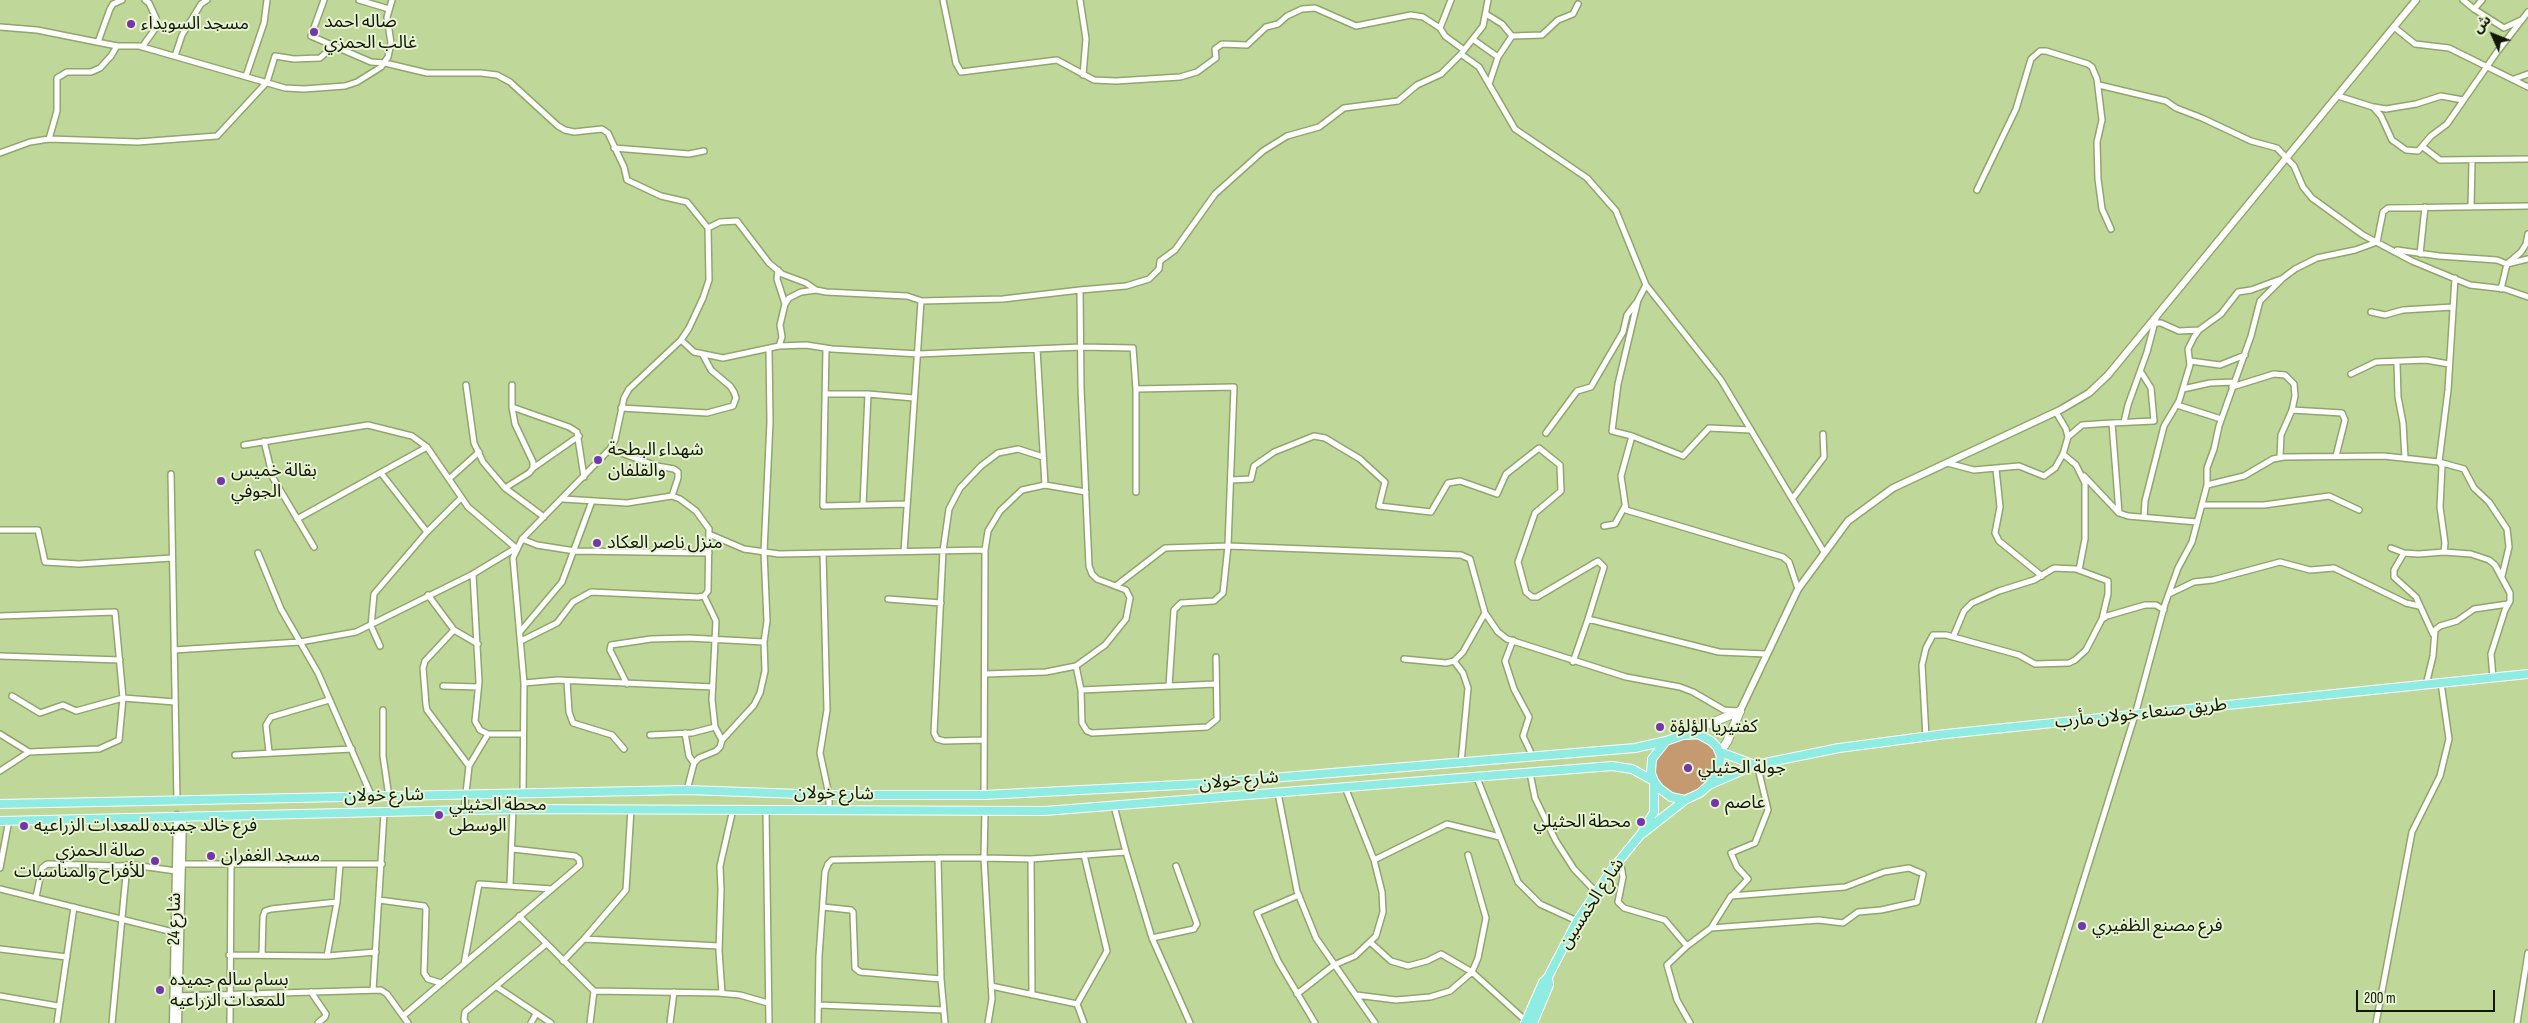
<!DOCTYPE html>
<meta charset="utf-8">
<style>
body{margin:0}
#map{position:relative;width:2528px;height:1023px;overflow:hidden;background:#c0d79a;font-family:"Sofia Sans Condensed","Noto Sans Arabic",sans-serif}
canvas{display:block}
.north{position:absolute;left:2468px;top:10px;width:50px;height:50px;-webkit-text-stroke:4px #e7f3d4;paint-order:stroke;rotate:314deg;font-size:14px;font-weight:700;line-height:20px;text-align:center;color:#101702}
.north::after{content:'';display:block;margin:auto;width:18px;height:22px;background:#101702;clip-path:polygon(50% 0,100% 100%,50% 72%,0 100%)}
.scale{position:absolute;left:2356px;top:990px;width:139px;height:22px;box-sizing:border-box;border:2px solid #101702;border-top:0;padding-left:6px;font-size:15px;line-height:18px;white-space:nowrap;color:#101702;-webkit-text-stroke:4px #e7f3d4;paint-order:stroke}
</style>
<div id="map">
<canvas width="2528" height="1023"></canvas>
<div class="north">ش</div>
<div class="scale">200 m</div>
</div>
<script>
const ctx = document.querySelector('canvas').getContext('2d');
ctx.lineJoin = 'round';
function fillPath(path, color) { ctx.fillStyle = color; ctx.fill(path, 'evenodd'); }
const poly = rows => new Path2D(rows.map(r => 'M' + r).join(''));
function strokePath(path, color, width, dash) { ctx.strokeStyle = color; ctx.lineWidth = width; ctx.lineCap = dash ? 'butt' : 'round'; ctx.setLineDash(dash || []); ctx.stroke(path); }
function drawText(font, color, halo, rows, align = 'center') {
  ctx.font = font + ' "Sofia Sans Condensed","Noto Sans Arabic",sans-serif'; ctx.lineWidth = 4; ctx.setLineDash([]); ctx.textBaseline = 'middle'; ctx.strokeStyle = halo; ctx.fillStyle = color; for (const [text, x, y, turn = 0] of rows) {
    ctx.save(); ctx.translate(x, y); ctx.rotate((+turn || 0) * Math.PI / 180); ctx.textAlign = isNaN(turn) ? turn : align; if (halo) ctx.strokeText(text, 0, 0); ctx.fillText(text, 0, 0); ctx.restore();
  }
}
fillPath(poly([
 [1682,740,1701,740,1713,748,1716,759,1715,767,1705,783,1698,790,1682,795,1669,791,1663,786,1656,776,1655,766,1659,754,1664,748,1669,744]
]), '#c59a71');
const minor = poly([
 [324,0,311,36,371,62,385,63,427,73,481,73,497,75,510,82,558,126,565,130,574,132,602,129,608,133,624,167,627,180,661,196,687,202,708,228,709,280,703,298,689,328,681,340,629,389,624,398,615,440,610,449,522,539,513,558,524,683,523,794],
 [359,0,389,9],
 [943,0,956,63,961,72,1057,60,1094,80,1116,81,1180,77,1197,72,1216,58,1215,49,1222,44,1247,45,1266,27,1278,24,1287,16,1302,9,1315,8,1356,26,1411,15,1423,17,1440,28,1445,36,1464,50],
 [1080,0,1086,39,1083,75],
 [1488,0,1483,26,1461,54,1479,67,1515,129,1587,178,1616,211,1646,285,1721,380,1824,552],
 [2463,0,2474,9,2482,0],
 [2474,9,2504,28,2521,20],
 [1486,14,1502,24,1512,36,1542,35,1558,20,1573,14,1578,4],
 [0,27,37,30,117,46,139,46,285,88,304,89,345,86,357,82,381,67,388,57,391,43,387,17,392,0],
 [2394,27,2415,44,2449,48,2528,87],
 [1440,28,1451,0],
 [1474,40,1498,57],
 [98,42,110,9,113,4,122,0],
 [142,47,155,29,156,18,149,3,145,0],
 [175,56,182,35,201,4,207,0],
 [246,76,264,23,267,0],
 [2514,79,2528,74],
 [1489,84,1498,57,1512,36],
 [2099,85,2166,101,2176,108,2202,118,2251,141,2277,148,2294,166,2303,187,2312,198,2363,235,2412,261,2470,285,2505,289,2528,297],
 [2338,96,2373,107,2381,116,2392,140,2406,150,2418,151,2431,136,2447,124,2497,52,2528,12],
 [2374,107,2386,109,2416,104,2441,96,2463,100],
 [49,139,138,142,217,136,267,82,275,56,294,59,320,58,329,50,331,44],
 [2423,147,2440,160,2528,159],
 [614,148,689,154,704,151],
 [0,153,30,142,49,139,57,111,57,78,67,72,91,72,100,68,111,56,117,46],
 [1977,190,2016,109,2031,59,2040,51,2046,51,2088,64,2092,67,2097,79,2102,120,2097,142,2098,179,2102,209,2111,229],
 [2471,207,2472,161],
 [708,228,720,222,737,221,769,263,782,274,806,283,816,290],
 [2397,250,2439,256,2497,260,2507,264,2528,259],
 [2420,254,2425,207],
 [778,270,777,279,785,304],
 [2455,278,2448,390,2439,462,2464,469,2474,488,2489,502,2507,529,2509,547,2502,576],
 [2501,289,2507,264,2521,252,2526,244,2528,234],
 [1080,290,1126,286,1149,279,1159,269,1160,261,1175,250,1215,194,1263,151,1287,136,1319,127,1344,108,1398,101,1417,85,1441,74,1461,54],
 [922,301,907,296,826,292,816,290,801,292,789,298,785,304,780,325,782,337,779,346,806,345,832,349,919,354,1081,347,1133,348,1136,389],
 [2371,312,2385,315,2403,310,2453,307],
 [2155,323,2161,323,2179,331,2199,330],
 [681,340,694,352,723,358,779,346],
 [826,349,823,506,907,504],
 [1037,349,1045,485],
 [2190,361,2220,365,2245,355],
 [2397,363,2398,397,2403,423,2405,458],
 [2351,374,2376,362,2426,360,2449,364],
 [466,385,474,443,483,462,505,488,544,517],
 [2232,387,2274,374,2285,375,2294,384,2295,396,2292,410,2281,435,2280,457],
 [2183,389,2210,383,2234,382],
 [825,394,868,394],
 [2177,405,2221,419],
 [512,407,569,427,577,432,584,477],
 [621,408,707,413,733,406,736,398,734,392,730,386,711,370,703,355],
 [2292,410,2342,413,2345,420,2336,456],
 [2056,412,2066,429,2068,437,2063,454,2076,465,2085,483,2085,539,2079,570],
 [2124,422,2128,405,2147,352,2156,318],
 [2112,423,2154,421,2151,388,2141,372],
 [1751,430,1709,428,1683,456,1632,436,1621,476,1626,510,1783,557,1789,562,1798,589],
 [1546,433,1577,391,1591,387,1623,332,1627,315,1636,303],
 [1632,436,1612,431,1618,384,1638,300,1646,285],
 [2068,437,2082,425,2112,423,2119,513],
 [264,441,273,478,314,547],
 [244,445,368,425,412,436,427,447,468,507,516,548],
 [610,449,657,466,674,469,678,472,678,478,672,496],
 [1947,463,1974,470,2019,466,2044,476,2055,468,2063,454],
 [533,468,579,436],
 [1996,469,2000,507,1995,533,1999,541,2042,576],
 [381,473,427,532],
 [171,474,177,800],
 [2084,476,2119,513,2128,516,2197,522],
 [449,479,479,452],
 [1231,480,1251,479,1254,466,1274,452,1314,436,1325,438,1360,459,1385,482,1379,506,1431,512,1448,483,1460,481,1497,494,1506,474,1539,448,1560,465,1561,491,1535,513,1518,562,1526,592,1532,597,1537,597,1598,561,1604,567,1588,619],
 [2207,485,2207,468,2214,449,2219,426,2251,336,2260,301,2283,278,2295,269,2317,258,2355,250,2377,242,2383,212,2388,208,2528,206],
 [505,488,529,473,533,468,533,462,515,424,512,407,512,385],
 [1136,492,1136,389,1234,387,1228,546,1223,593,1214,601,1181,603,1174,610,1169,686],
 [1793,498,1824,457,1823,434],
 [863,505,868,394,914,398],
 [2202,505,2264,505,2329,496,2359,510],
 [2144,517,2145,501,2164,426,2179,401,2190,365,2188,349,2194,337,2199,330,2221,314,2238,292,2251,290,2281,279],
 [297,519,427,447],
 [1604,526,1615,524,1625,506],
 [0,530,38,530,45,562,79,564,172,558],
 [709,534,744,549,779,554,985,550],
 [522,539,537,545,575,551,709,553],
 [2391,548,2404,553,2419,554,2444,552],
 [904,552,921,301,1003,299,1080,290,1081,388,1089,566,1092,574,1097,579,1126,590,1130,598,1126,619,1105,645,1076,666,1046,672,985,674],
 [258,553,281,609,318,673,372,797],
 [823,553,827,710,820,753,829,795,829,811],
 [2404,553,2394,570,2394,577,2416,597,2433,634],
 [473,574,479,682,475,721,480,730,488,734,523,734],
 [1117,585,1165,548,1228,546,1461,555,1470,559,1485,613,1498,632,1507,639,1626,677,1680,687,1693,692,1724,710,1737,711],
 [2169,594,2194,582,2213,580,2280,562,2310,570,2334,568,2406,603,2419,606],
 [428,595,454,630,478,644],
 [888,599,941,603],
 [0,616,115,612,123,698,76,711,63,705,40,713,12,696],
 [454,630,425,661,423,668,426,705,427,710,469,766],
 [520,632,562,582,592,501],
 [1953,637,1964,611,1972,603,1999,591,2034,580,2054,568,2076,569,2108,581,2108,594,2102,619],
 [1513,640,1505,661,1514,689,1529,717,1523,736,1533,757],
 [521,641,557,623,573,602,591,592,698,597,704,596,708,591,709,529,696,511,680,499,672,496,627,503,563,499],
 [380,646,371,626,374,594,427,532,461,498],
 [174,650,300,642,356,632,473,574,516,548],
 [0,656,120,660],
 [1404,659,1446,663,1454,661,1463,652,1485,613],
 [1454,661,1463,673,1468,688,1461,763],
 [1573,662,1588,619,1719,652,1766,654],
 [1076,666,1081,690,1082,723,1087,731,1092,733,1207,727,1217,719,1216,657],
 [567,681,569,712,573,723,612,735,624,749],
 [524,683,558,680,713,687],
 [627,684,610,650,611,645,651,639,689,638,764,642],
 [2426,685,2433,656,2435,630,2440,626,2457,621,2474,609,2508,604],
 [443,686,478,687],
 [1081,690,1216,684],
 [383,710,383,756,389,797],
 [685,733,689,756,694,763],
 [0,734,29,752,99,749,119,740,123,698,175,702],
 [650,735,692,733,715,727],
 [1926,737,1922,665,1926,648,1933,635,1946,635,2019,655,2035,664,2069,663,2075,660,2086,650,2102,619,2107,616,2145,605,2156,605,2164,610],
 [722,740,754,705,760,693,765,671,764,642,767,621,764,552,770,422,769,349],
 [984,740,944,741,937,739,934,733,943,551,949,509,960,488,981,466,998,453,1018,449,1043,457],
 [269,752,266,725,271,717,329,700],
 [235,755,352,749],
 [0,771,29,752],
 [1530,773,1535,798,1556,841,1574,869,1596,892],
 [1477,778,1518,882,1540,904,1577,921],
 [1345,787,1374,860,1447,824,1500,837],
 [687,790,694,763,699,758,716,751,720,747,722,740,715,727,712,700,716,621,704,596],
 [1278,793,1297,891,1316,938,1375,1023],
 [984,795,985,550,988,531,1000,511,1022,490,1045,485,1086,492],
 [766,809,769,1023],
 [464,811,469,766,488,734],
 [1126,852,1152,938,1190,1023],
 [1031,859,1126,852,1114,806],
 [1620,860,1623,877,1618,902,1624,908,1665,920,1687,946,1667,965,1677,1000,1690,1023],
 [181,864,382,864],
 [0,868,9,820],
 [510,885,513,809],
 [0,889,177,933],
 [1299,895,1257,913,1278,961,1315,1023],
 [1732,896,1748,879,1737,867,1731,853,1755,843,1768,810,1757,764],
 [36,897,42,868,47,864,119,866,133,865,176,871],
 [379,900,424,906,426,909,424,973,428,979,441,983],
 [823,907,851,910,853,912,855,968,860,972,941,979,938,858,984,858,985,811],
 [519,916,594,991,718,993,740,995,768,1003],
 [1152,938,1194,929,1197,924,1176,866],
 [584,939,626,890,631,809],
 [1370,942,1391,961,1408,966,1427,961,1441,954,1472,972,1526,1021],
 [1687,946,1711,928,1819,920,1843,923,1858,912,1881,910,1917,902,1923,874,1909,868,1884,872,1845,887,1731,896,1711,928],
 [0,949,67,957],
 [229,955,327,956,376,952],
 [262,955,263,917,265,911,271,909,337,902],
 [327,956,337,902,340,864],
 [563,961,584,939,719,946],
 [464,964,479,884,552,889],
 [941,979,945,1023],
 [991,986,1077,1004,1084,1023],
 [497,987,551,1023],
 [373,990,384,813],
 [311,992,326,1014,325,1017,318,1023],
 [722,993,719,951,721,890,720,866,733,809],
 [1297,994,1334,965,1355,956,1376,936,1383,912,1382,892,1374,860],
 [1356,995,1396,1000,1430,997,1450,991,1472,972,1478,958,1486,918,1468,855],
 [0,996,58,1006],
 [178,996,381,990,387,994,408,1023],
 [1077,1004,1107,951,1084,855],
 [819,1005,944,1010],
 [403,1016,580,865,579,859,575,856,513,849],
 [57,1023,74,907],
 [112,1023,127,865],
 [230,1023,231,865],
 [466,1023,464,1020,465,1012,545,945],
 [531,1023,536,1014],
 [590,1023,594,991],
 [670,1023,674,992],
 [818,1023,819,956,825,872,828,864,832,860,938,858],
 [988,1023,992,999,984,858,1031,859,1032,995],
 [2039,1023,2135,715,2165,604,2178,568,2192,542,2207,485,2244,476,2273,459,2284,457,2384,456,2439,462,2442,466,2440,507,2445,543,2444,552,2471,554,2489,560,2495,565,2510,593,2510,601,2505,610,2491,654,2493,678],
 [2376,1023,2412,832,2440,776,2449,739,2441,683],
 [2517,1023,2528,953]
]);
const tertiary = poly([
 [1740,711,1798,589,1848,521,1893,488,2060,410,2089,393,2108,375,2416,0],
 [173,1023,177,815],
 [178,1023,183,816]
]);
const secondary = poly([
 [1683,735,1740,711],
 [1720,752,1727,742,1740,711]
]);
const primary = poly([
 [1698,734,1711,741,1717,747,1721,756,1718,769,1709,785,1700,793,1685,800,1671,797,1659,788,1654,781,1651,773,1652,759,1666,741,1683,735,1698,734],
 [1720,752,1755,765],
 [1709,785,1755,765,1839,748,1946,734,2528,674],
 [0,804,687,790,829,795,984,795,1199,784,1635,748,1666,741],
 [0,821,513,809,1045,811,1612,766,1632,769,1654,781],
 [1643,833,1685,800],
 [1525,1023,1543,982,1548,977,1577,921,1610,872,1641,834,1654,812,1654,781],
 [1533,1023,1549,985,1548,977]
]);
strokePath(minor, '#90a66b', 8);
strokePath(tertiary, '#90a66b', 9);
strokePath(secondary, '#90a66b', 10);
strokePath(primary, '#fff', 10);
strokePath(minor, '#fff', 5);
strokePath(tertiary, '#fff', 6);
strokePath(secondary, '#fff', 8);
strokePath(primary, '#8eece2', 8);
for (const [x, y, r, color] of [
 [131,24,5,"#7536ab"],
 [314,32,5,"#7536ab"],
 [598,460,5,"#7536ab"],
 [221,481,5,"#7536ab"],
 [597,543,5,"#7536ab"],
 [1660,727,5,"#7536ab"],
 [1688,768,5,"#7536ab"],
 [1715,803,5,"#7536ab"],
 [439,815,5,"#7536ab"],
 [1641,822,5,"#7536ab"],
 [24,826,5,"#7536ab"],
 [211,856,5,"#7536ab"],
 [155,861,5,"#7536ab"],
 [2082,926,5,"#7536ab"],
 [160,990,5,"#7536ab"]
]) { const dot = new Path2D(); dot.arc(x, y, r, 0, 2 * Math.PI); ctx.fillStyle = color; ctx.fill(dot); strokePath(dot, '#e7f3d4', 2); }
drawText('18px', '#101702', '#e7f3d4', [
 ["صاله احمد",324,22],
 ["غالب الحمزي",324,43],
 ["مسجد السويداء",141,24],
 ["شهداء البطحة",608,450],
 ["والقلفان",608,471],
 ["بقالة خميس",231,471],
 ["الجوفي",231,492],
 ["منزل ناصر العكاد",607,543],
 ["كفتيريا الؤلؤة",1670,727],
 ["جولة الحثيلي",1698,768],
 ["عاصم",1725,803],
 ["محطة الحثيلي",449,805],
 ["الوسطى",449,826],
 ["محطة الحثيلي",1631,822,"right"],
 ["فرع خالد جميده للمعدات الزراعيه",34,826],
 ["صالة الحمزي",145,851,"right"],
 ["للأفراح والمناسبات",145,872,"right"],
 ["مسجد الغفران",221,856],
 ["فرع مصنع الظفيري",2092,926],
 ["بسام سالم جميده",170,980],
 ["للمعدات الزراعيه",170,1001]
], 'left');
drawText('18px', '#101702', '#e7f3d4', [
 ["طريق صنعاء خولان مأرب",2141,714,-6],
 ["شارع خولان",1239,781,-5],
 ["شارع خولان",834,794,1],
 ["شارع خولان",384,796,-1],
 ["شارع الخمسين",1592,904,-57],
 ["شارع 24",175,919,-89]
]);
</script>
